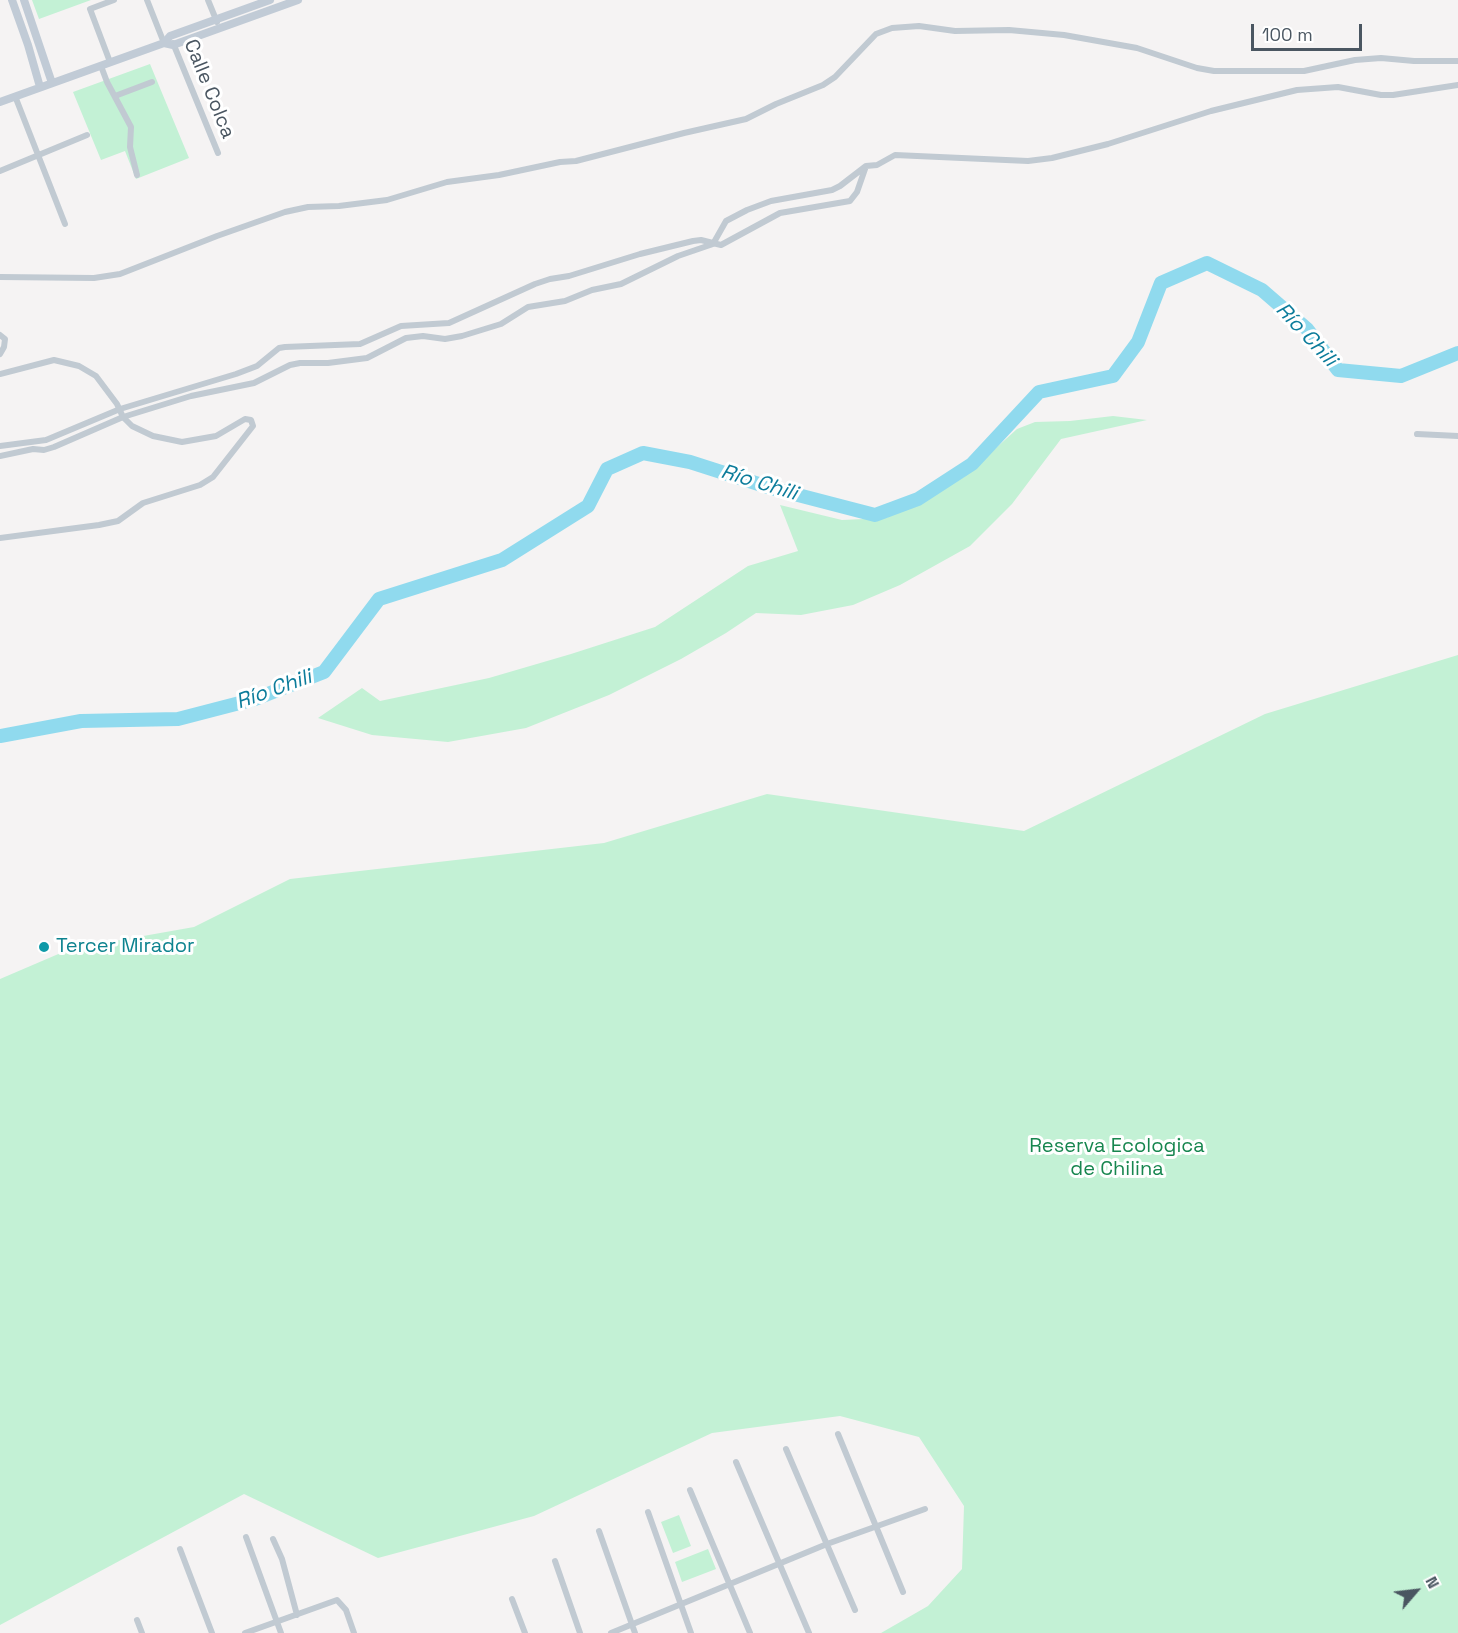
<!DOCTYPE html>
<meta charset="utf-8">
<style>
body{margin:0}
#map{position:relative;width:1458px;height:1633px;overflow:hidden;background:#f5f3f3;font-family:"Space Grotesk",sans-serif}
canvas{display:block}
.north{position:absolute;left:1386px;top:1561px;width:60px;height:60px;-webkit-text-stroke:4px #fff;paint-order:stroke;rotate:62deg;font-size:16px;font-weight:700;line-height:24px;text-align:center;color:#4a5661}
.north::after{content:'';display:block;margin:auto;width:21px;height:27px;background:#4a5661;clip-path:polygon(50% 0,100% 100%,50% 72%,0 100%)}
.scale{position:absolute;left:1251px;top:24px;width:111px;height:27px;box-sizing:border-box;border:3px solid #4a5661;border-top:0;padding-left:8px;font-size:18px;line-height:21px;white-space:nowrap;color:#4a5661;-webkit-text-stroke:4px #fff;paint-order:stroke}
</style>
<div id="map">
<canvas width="1458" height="1633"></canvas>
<div class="north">N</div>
<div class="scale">100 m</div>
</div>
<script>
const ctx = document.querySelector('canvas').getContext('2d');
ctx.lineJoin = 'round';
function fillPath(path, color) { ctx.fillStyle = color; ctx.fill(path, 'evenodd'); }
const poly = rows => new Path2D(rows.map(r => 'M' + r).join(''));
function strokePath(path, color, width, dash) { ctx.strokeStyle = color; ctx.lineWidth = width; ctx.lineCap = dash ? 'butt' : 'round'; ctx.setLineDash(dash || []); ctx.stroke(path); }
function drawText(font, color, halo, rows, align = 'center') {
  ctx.font = font + ' "Space Grotesk",sans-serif'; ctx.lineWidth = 6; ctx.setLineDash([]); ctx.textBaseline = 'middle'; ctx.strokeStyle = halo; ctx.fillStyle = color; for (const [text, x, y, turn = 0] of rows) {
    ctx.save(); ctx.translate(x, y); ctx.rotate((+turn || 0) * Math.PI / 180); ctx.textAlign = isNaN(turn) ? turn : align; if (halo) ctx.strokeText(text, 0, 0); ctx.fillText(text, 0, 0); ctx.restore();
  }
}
fillPath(poly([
 [32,0,91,0,39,19],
 [150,64,189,158,136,179,125,151,101,160,73,92],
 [1113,416,1147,420,1061,439,1012,504,970,546,900,585,853,605,801,615,756,613,726,633,681,659,609,695,526,728,448,742,372,735,318,718,362,688,380,701,489,678,571,654,655,627,748,566,798,551,780,505,842,520,886,518,964,477,1017,429,1035,422,1070,421],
 [1458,655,1458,1633,881,1633,928,1606,962,1569,964,1506,919,1437,840,1416,712,1433,534,1516,378,1558,244,1494,0,1625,0,979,70,949,194,927,290,879,604,843,767,794,1024,831,1265,714],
 [679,1515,691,1546,673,1553,661,1522],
 [708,1549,716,1569,682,1582,675,1562]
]), '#c3f1d5');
strokePath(poly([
 [0,736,81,721,178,719,255,699,324,672,379,599,502,560,588,506,607,469,643,453,690,462,771,488,875,515,918,499,972,464,1039,392,1113,376,1138,342,1161,283,1207,263,1262,290,1307,329,1338,370,1401,376,1458,353]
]), '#90daee', 14);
strokePath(poly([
 [147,0,164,43],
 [208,0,217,22],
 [173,43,218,153],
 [110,62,90,9,114,0],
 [101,66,107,82,131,127,130,147,137,175],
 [15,96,65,224],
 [115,96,152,82],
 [0,171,87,135],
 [0,277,94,278,120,274,217,236,285,212,308,207,339,206,387,200,447,182,499,175,560,162,576,161,684,133,746,119,776,104,823,85,835,77,876,34,892,28,919,26,955,31,1009,30,1064,35,1137,48,1197,68,1214,71,1304,71,1355,60,1381,58,1414,61,1458,61],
 [0,335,5,339,4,347,0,354],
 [0,374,54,360,79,366,96,376,117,404,123,417,132,426,153,436,182,442,216,436,245,419,251,420,253,426,213,477,200,485,143,503,118,521,99,525,0,538],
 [1417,434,1458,436],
 [0,446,46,440,120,409,236,374,257,366,279,348,285,347,360,344,401,326,449,323,535,284,550,279,569,276,640,254,693,241,701,240,721,245,780,213,850,201,857,192,865,169],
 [0,456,33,449,44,450,54,447,123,417,191,396,254,383,290,365,300,363,328,363,367,358,406,338,423,336,445,339,462,336,501,324,528,307,565,301,592,290,621,284,678,256,713,244,726,221,747,210,771,201,832,190,840,186,866,166,877,165,895,155,1028,161,1052,158,1108,144,1211,111,1297,90,1338,87,1381,95,1393,95,1458,85],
 [838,1434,903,1592],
 [786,1449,855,1610],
 [736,1462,809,1633],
 [690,1490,750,1633],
 [648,1512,691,1633],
 [599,1531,635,1633],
 [246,1537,281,1633],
 [273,1539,282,1559,297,1615],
 [180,1549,212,1633],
 [555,1561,580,1633],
 [512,1599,525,1633],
 [137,1620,142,1633],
 [245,1633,337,1600,346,1610,354,1633],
 [611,1633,827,1544,925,1509]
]), '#c1cad2', 6);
strokePath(poly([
 [12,0,28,45,40,87],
 [24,0,52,83],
 [164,43,173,45,298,0],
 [0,102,164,43,170,36,270,0]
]), '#c1cbd6', 8);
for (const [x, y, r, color] of [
 [44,947,6,"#0f9aa8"]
]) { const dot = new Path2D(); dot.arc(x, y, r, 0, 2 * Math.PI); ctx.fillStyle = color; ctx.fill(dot); strokePath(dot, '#fff', 2); }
drawText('20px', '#4a5661', '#fff', [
 ["Calle Colca",209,89,68]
]);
drawText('20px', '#0d838f', '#fff', [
 ["Tercer Mirador",56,947]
], 'left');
drawText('20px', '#17864f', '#fff', [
 ["Reserva Ecologica",1117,1147],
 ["de Chilina",1117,1170]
]);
drawText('italic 21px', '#0c7c9b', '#fff', [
 ["Río Chili",1306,335,47],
 ["Río Chili",759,483,17],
 ["Río Chili",274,690,-20]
]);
</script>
